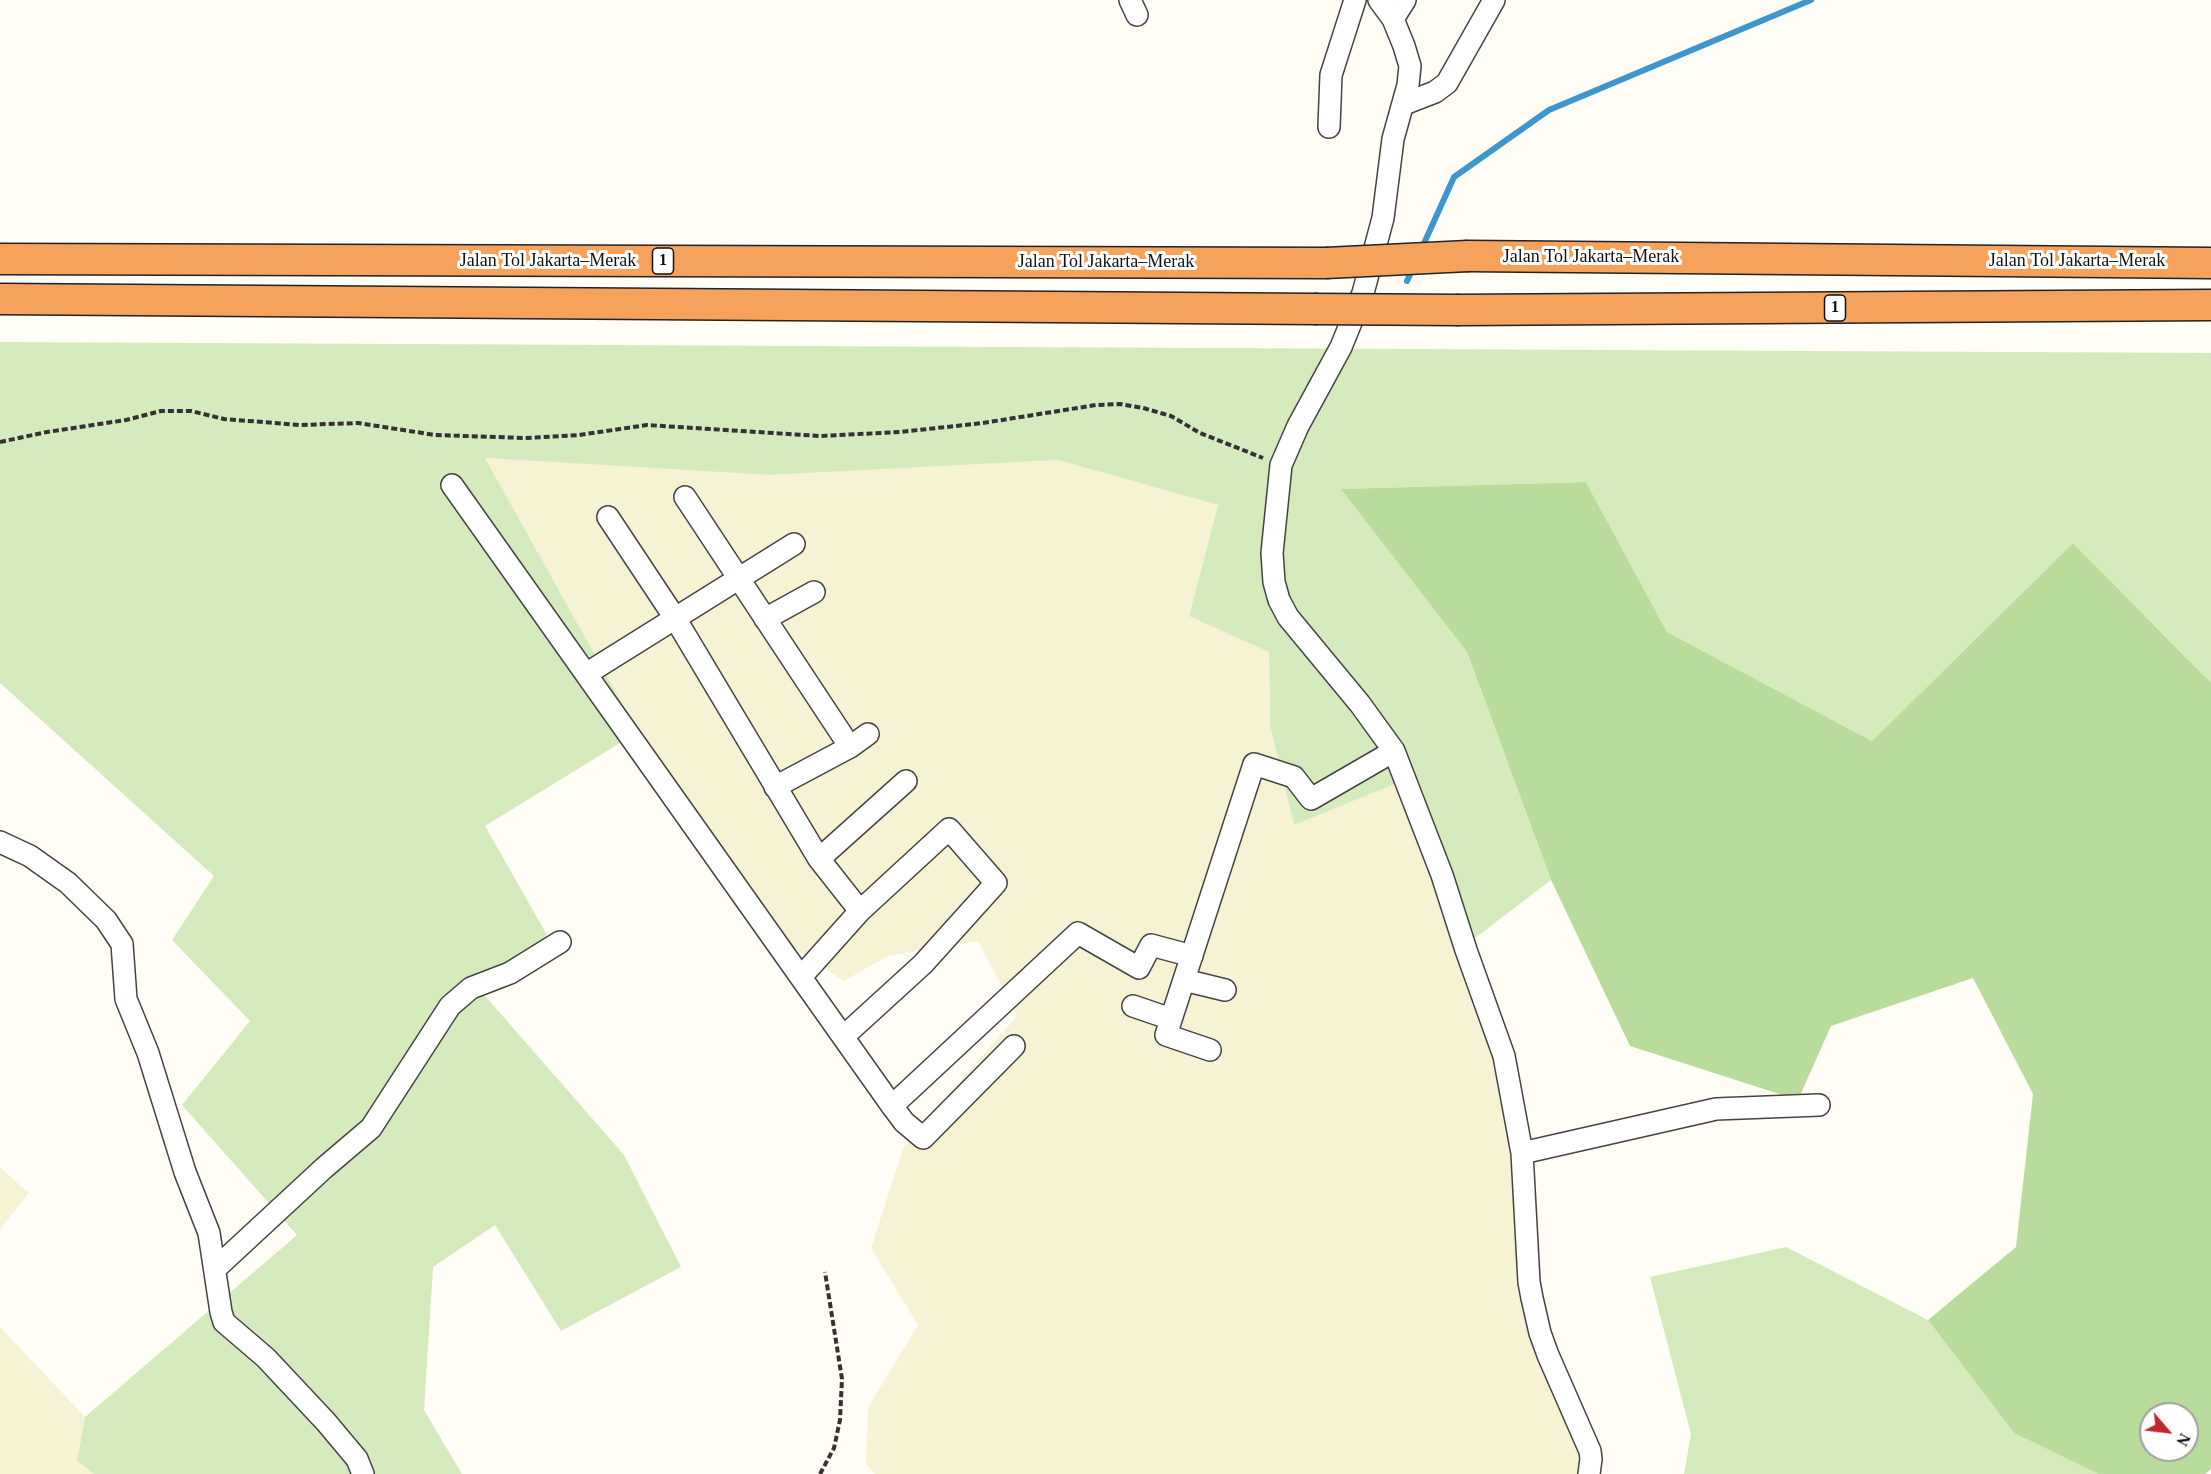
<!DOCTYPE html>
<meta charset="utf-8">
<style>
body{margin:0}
#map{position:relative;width:2211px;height:1474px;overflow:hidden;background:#fffdf5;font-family:Georgia,serif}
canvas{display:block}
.north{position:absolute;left:2139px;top:1402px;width:60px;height:60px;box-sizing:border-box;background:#fff;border:2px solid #a0a0a0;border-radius:50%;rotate:118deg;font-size:16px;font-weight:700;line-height:24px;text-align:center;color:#111}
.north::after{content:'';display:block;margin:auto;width:21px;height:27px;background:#c4262e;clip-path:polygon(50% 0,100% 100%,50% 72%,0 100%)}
</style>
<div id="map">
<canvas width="2211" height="1474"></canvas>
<div class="north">N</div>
</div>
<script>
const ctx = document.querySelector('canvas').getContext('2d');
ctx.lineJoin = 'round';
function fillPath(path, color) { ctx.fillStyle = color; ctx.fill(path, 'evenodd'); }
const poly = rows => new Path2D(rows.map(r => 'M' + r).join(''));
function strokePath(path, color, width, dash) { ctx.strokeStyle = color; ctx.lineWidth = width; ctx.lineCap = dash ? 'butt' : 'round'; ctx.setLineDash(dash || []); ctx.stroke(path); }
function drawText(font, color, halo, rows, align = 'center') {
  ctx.font = font + ' Georgia,serif'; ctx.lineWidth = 6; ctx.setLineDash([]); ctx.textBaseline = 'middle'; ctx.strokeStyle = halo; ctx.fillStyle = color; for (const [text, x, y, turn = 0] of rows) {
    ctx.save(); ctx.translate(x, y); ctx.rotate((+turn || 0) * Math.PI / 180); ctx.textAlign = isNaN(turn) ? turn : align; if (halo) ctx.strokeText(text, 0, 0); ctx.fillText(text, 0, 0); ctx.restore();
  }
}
fillPath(poly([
 [485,458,770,475,1058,460,1218,505,1189,615,1269,652,1270,725,1294,825,1415,776,1512,1118,1520,1284,1592,1474,875,1474,866,1464,868,1407,918,1325,871,1248,904,1146,1017,1016,978,941,888,956,844,981,737,910],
 [0,1167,29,1193,0,1229],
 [0,1327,85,1417,77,1461,94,1474,0,1474]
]), '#f6f3d4');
fillPath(poly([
 [0,342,2211,353,2211,683,2073,543,1872,741,1667,632,1586,482,1342,489,1467,652,1551,880,1470,942,1415,776,1294,825,1270,725,1269,652,1189,616,1218,505,1058,460,770,475,485,458,638,732,485,826,547,935,480,990,624,1155,681,1267,561,1331,495,1225,433,1267,424,1410,462,1474,94,1474,77,1461,85,1417,297,1235,182,1105,250,1021,172,940,214,876,0,683],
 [1786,1247,1928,1320,2014,1433,2098,1474,1684,1474,1691,1434,1650,1277]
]), '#d5ebbd');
fillPath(poly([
 [1586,482,1667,632,1872,741,2073,543,2211,683,2211,1469,2205,1474,2098,1474,2014,1433,1928,1320,2016,1247,2033,1094,1973,978,1831,1026,1798,1100,1630,1046,1551,880,1467,652,1341,489],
 [2151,1414,2187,1414,2187,1450,2151,1450]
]), '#b9dc9c');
strokePath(poly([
 [1421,250,1454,177,1549,110,1811,0],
 [1407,281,1413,268]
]), '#3f96cf', 6);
const minor = poly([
 [1130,0,1137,15],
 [1379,0,1393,19,1404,46,1410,66,1408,85,1393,139,1383,218,1363,293,1341,347,1298,426,1281,465,1272,553,1274,582,1279,600,1288,617,1360,704,1394,751,1442,875,1466,950,1504,1056,1522,1153,1529,1282,1532,1298,1540,1333,1548,1355,1590,1451,1591,1459,1589,1474],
 [1393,19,1405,0],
 [1404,104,1435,92,1447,83,1494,0],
 [1329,127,1331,75,1355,0],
 [452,485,892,1106],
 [685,497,850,747],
 [608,517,675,618,819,859,860,911],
 [765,619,814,592],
 [586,674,794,544],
 [775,787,850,747,868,734],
 [0,842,30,856,68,883,106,920,122,944,126,999,148,1053,185,1172,209,1233,221,1312,224,1322,266,1358,326,1422,357,1459,363,1474],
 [819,859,906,781],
 [801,977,860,911,949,829,996,883,923,964,843,1037],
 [1184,980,1225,990],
 [1133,1006,1171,1019],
 [1014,1046,923,1138,904,1122,892,1106,1078,933,1139,968,1151,945,1192,956],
 [1210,1050,1166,1035,1254,764,1294,777,1311,799,1394,751],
 [1522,1153,1716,1109,1819,1105],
 [215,1269,324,1168,371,1128,450,1006,471,988,510,973,560,942]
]);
const highway = poly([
 [1468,256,2211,263],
 [0,259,1326,263],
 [0,299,1314,309],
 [1459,310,2211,305]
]);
strokePath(minor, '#444', 24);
strokePath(highway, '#222', 33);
strokePath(poly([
 [0,442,47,432,126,420,161,411,191,411,224,419,300,425,358,423,435,435,525,438,579,435,647,425,820,436,900,432,983,423,1096,405,1120,404,1143,408,1171,416,1200,433,1263,458],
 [820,1474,834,1448,840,1420,842,1379,825,1272]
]), '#333', 4, [6, 3]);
strokePath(minor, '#fff', 21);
strokePath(highway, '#f5a25d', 30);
const highwayBridge = poly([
 [1326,263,1468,256],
 [1314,309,1459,310]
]);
strokePath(highwayBridge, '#222', 33, []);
strokePath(highwayBridge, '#f5a25d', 30);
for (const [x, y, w] of [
 [663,261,21],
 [1835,308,21]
]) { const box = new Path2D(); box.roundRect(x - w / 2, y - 13, w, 26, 4.5); ctx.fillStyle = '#fff'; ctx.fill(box); strokePath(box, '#111', 1.5); }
drawText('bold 16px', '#111', null, [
 ["1",663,261],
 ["1",1835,308]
]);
drawText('18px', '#111', '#fff', [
 ["Jalan Tol Jakarta–Merak",1591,257],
 ["Jalan Tol Jakarta–Merak",548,261],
 ["Jalan Tol Jakarta–Merak",2077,261],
 ["Jalan Tol Jakarta–Merak",1106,262]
]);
</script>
